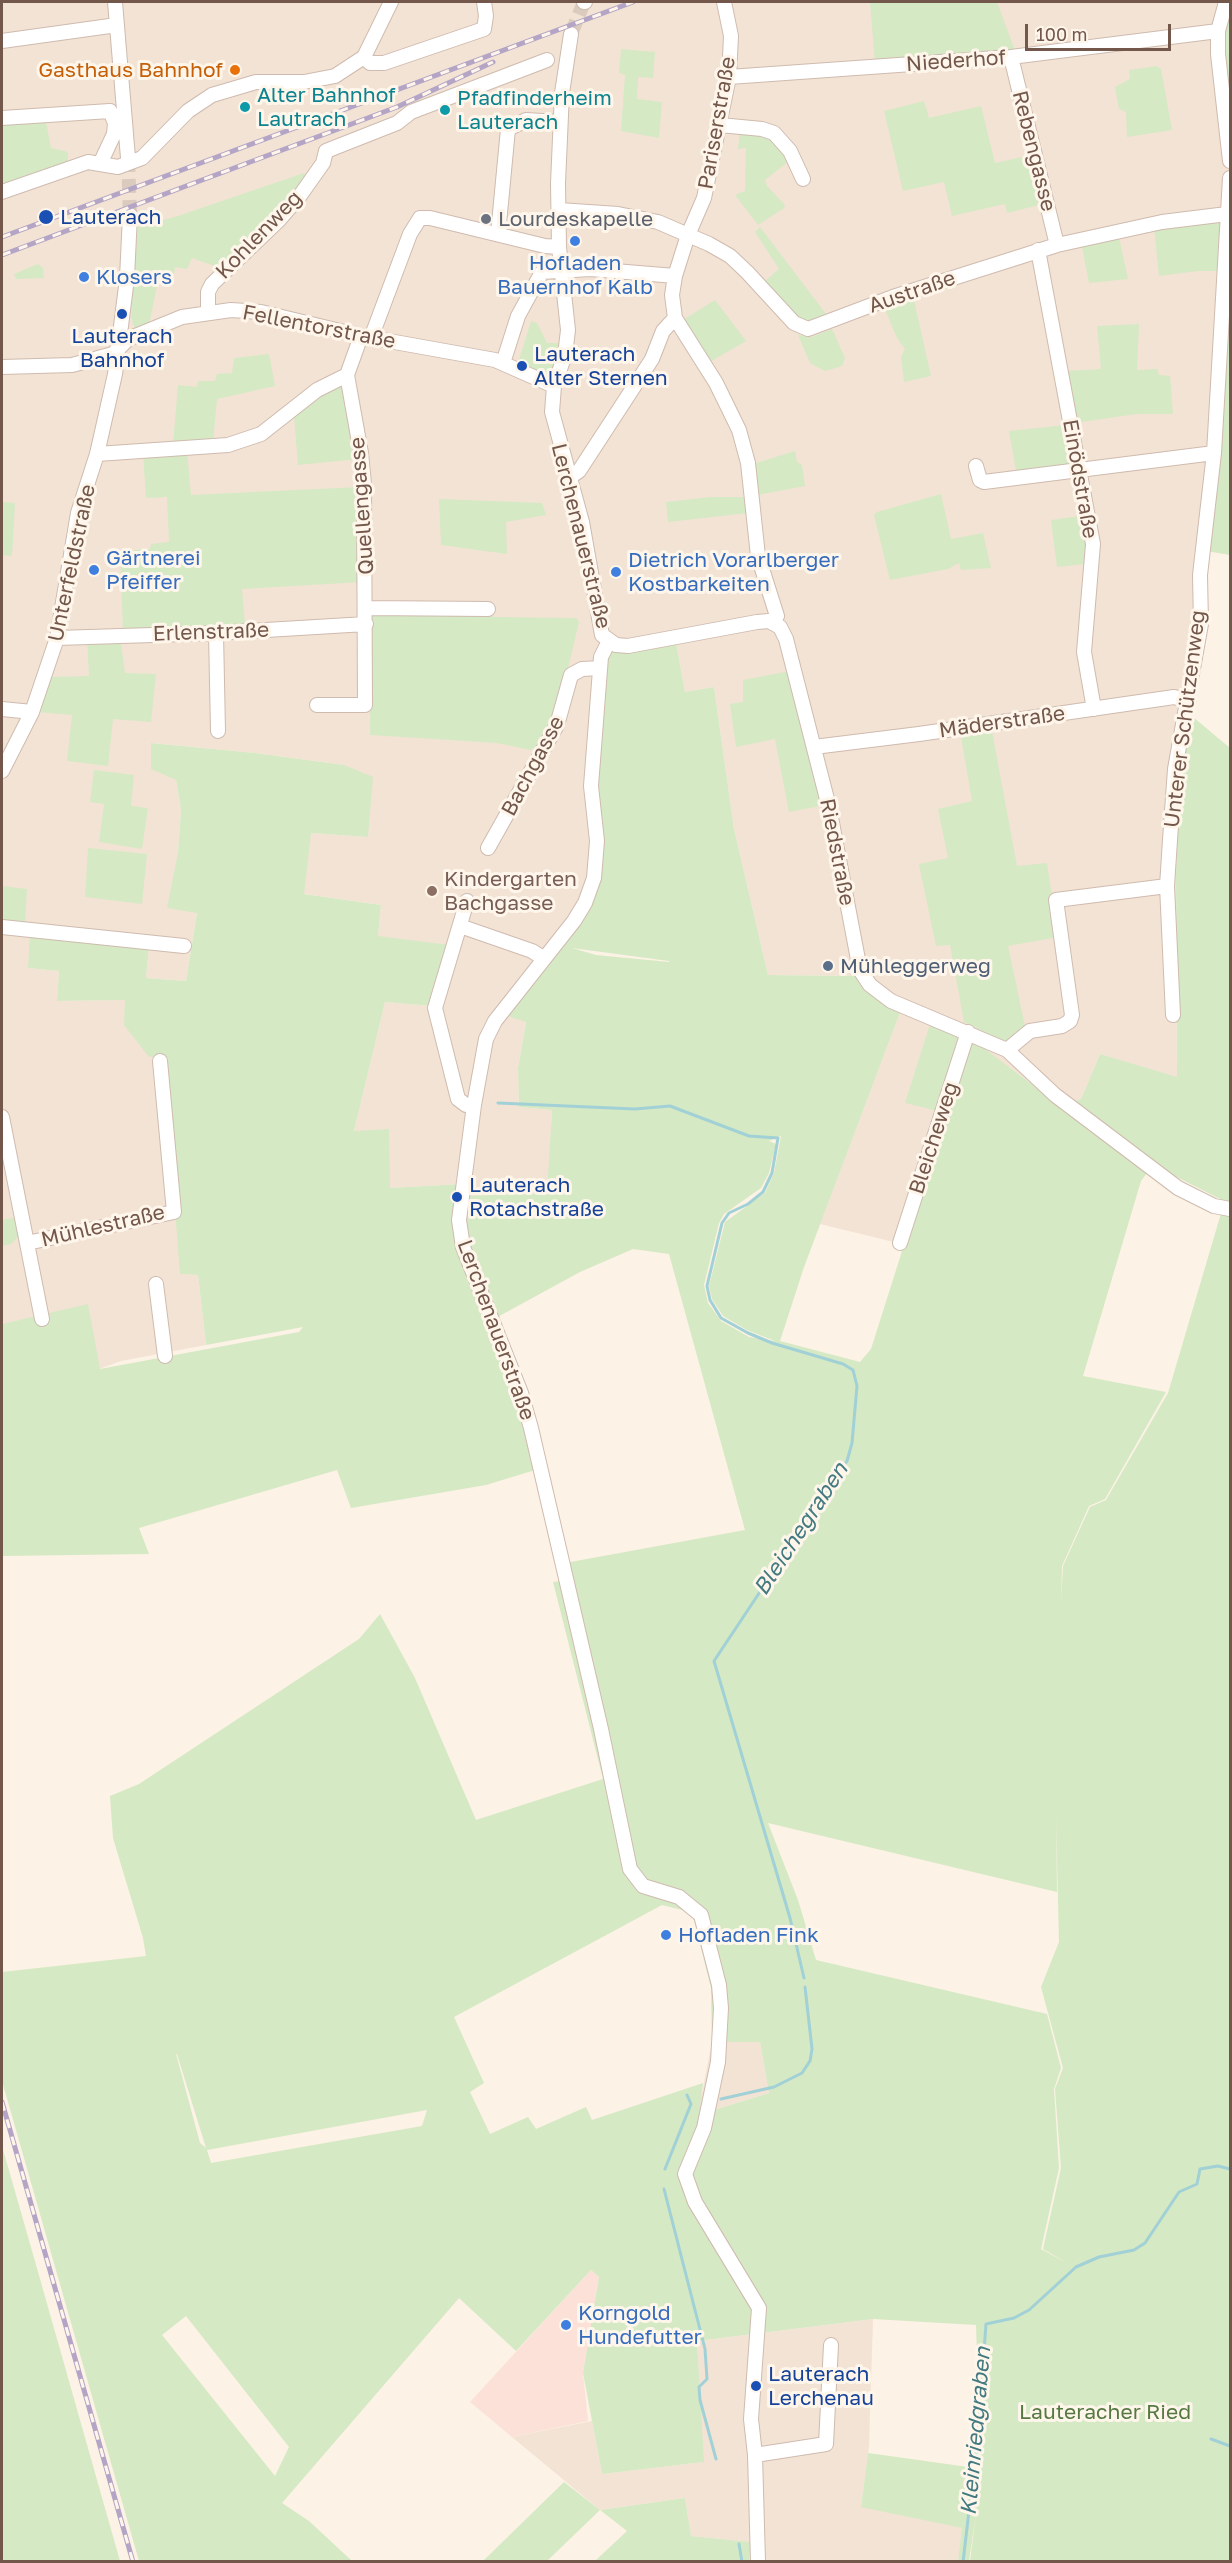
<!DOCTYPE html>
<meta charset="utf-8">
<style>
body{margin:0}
#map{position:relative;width:1232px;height:2563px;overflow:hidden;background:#fcf2e5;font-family:"Golos Text",sans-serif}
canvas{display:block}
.frame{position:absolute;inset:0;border:3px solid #74574b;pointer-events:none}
.scale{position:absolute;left:1025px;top:24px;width:146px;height:27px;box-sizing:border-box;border:3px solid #74574b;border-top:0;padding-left:8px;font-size:18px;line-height:21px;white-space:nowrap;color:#74574b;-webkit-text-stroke:4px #fff6eb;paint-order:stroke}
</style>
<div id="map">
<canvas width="1232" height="2563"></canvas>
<div class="frame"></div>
<div class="scale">100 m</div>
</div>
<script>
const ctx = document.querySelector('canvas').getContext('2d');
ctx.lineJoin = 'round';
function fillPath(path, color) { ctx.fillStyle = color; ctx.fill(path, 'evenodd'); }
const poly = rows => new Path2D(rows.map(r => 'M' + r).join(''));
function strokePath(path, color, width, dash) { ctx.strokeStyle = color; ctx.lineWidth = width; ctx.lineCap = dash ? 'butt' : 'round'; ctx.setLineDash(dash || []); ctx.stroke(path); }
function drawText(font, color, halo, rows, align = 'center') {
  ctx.font = font + ' "Golos Text",sans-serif'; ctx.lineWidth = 6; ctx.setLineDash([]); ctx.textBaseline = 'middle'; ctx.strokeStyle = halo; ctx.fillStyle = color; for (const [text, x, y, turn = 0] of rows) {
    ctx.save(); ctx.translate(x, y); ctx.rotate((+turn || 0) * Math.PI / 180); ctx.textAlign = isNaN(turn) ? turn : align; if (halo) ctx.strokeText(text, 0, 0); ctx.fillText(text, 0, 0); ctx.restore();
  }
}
fillPath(poly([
 [2,2,1227,2,1230,193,1206,551,1205,606,1193,717,1181,769,1176,872,1177,1078,1100,1054,1081,1099,1062,1106,1009,1067,902,1244,820,1224,901,1010,857,976,768,975,734,829,714,687,685,692,676,642,590,897,506,1015,526,1021,518,1068,519,1107,552,1110,548,1193,465,1196,462,1184,390,1188,389,1174,354,1131,385,1002,433,1006,378,936,381,905,271,889,311,833,368,837,344,765,255,753,152,743,176,780,181,810,178,853,197,912,186,981,146,978,149,946,28,968,59,971,57,1001,125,1000,163,1056,181,1274,198,1275,206,1345,121,1361,99,1369,36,1317,2,1324],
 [712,2042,760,2042,769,2093,717,2109,699,2108],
 [873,2319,869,2447,861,2506,963,2528,958,2561,749,2561,751,2542,691,2536,685,2498,600,2510,512,2437,592,2421,602,2474,703,2462,697,2341]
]), '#f3e3d4');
fillPath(poly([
 [591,2270,599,2277,583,2373,588,2421,512,2437,470,2402]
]), '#fce1d9');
fillPath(poly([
 [870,2,997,2,1015,51,875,63],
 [1230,2,1230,144,1220,29],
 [621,49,655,52,653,78,638,77,637,99,662,102,659,138,621,131,625,75,619,73],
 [1157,66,1161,69,1172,130,1127,137,1126,112,1119,109,1115,87,1130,79,1129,70],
 [924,101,929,118,981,106,995,163,1031,155,1043,204,1007,213,1005,204,952,216,944,182,903,191,884,111],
 [45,117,51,148,68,152,68,163,2,188,2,119],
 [740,130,769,134,790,160,765,180,767,186,785,205,784,208,758,225,735,195,745,191,746,148,738,149],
 [304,173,308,179,301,189,223,269,192,258,187,269,175,267,174,274,160,271,149,325,139,329,134,327,131,316,138,227,178,216],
 [1230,193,1230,555,1206,551],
 [1214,219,1221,226,1219,271,1198,271,1159,276,1154,227],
 [760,227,829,318,803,323,764,282,779,269,755,232],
 [1118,233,1128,279,1089,283,1081,242],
 [38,264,43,268,44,278,16,279,14,274],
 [913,296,931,376,904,382,901,357,905,349,897,338,884,307],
 [715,300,746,341,708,363,683,320],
 [531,321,537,323,547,343,562,343,554,370,549,375,518,363],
 [1139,324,1137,370,1157,369,1159,375,1170,376,1173,414,1137,414,1074,423,1064,371,1101,369,1097,326],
 [832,329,845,358,842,366,825,371,810,363,798,335,812,337],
 [269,354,275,386,217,399,213,442,173,444,178,385,197,387,198,381,215,381,217,374,232,373,234,358],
 [344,380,358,459,298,465,294,416,317,395],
 [1066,425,1072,464,1017,476,1009,431],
 [187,451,191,495,359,487,362,582,242,589,245,625,123,631,120,551,150,549,151,544,169,542,167,497,146,498,143,453],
 [795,451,797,462,802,465,805,486,757,495,753,464],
 [941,494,951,539,983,533,991,568,961,570,959,563,948,569,890,580,874,515,877,512],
 [711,497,747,497,748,513,668,522,666,502],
 [439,499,542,503,546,515,506,522,507,554,441,545],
 [2,502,15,503,12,556,2,555],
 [1087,515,1086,564,1057,567,1051,520],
 [480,611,494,617,576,618,579,622,559,706,541,747,531,750,497,743,370,735,371,612],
 [120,637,125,673,156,674,151,722,113,719,108,766,67,761,72,715,37,712,51,677,89,676,87,639],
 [676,642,685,692,714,687,734,829,768,975,857,976,901,1010,804,1267,780,1341,860,1362,871,1349,967,1046,977,1043,1061,1106,1081,1099,1100,1054,1177,1077,1176,872,1181,769,1193,717,1230,748,1230,1204,1153,1165,1141,1181,1083,1376,1166,1392,1105,1499,1089,1506,1062,1566,1061,1603,1063,1566,1090,1507,1106,1500,1168,1393,1222,1210,1230,1212,1230,2561,970,2561,976,2514,969,2561,958,2561,962,2528,861,2507,868,2453,968,2467,976,2441,978,2441,980,2471,978,2500,981,2476,976,2325,873,2319,697,2341,704,2462,602,2474,583,2373,599,2277,591,2270,516,2351,459,2298,282,2503,309,2521,352,2561,139,2561,2,2081,2,1972,146,1956,143,1938,113,1838,110,1796,139,1784,359,1639,380,1614,415,1678,476,1820,603,1779,553,1582,569,1580,565,1563,745,1530,669,1254,633,1249,580,1272,492,1320,545,1467,486,1485,351,1508,337,1470,139,1528,149,1554,2,1556,2,1324,88,1304,100,1369,299,1332,303,1327,206,1345,198,1275,180,1274,163,1056,149,1057,124,1025,125,1000,57,1001,59,971,28,968,30,934,149,945,146,978,186,981,197,913,167,908,178,853,181,810,176,780,151,769,151,743,255,753,344,765,373,777,368,837,311,833,304,894,381,905,378,936,450,945,433,1006,385,1002,354,1131,389,1129,390,1188,462,1184,465,1196,547,1193,552,1110,519,1107,518,1068,526,1022,505,1015,590,897,607,653],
 [572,948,669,961,669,962,596,955],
 [781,1136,774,1173,765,1193,725,1222,709,1286,712,1299,723,1316,747,1330,775,1341,749,1337,721,1321,708,1303,704,1285,719,1223,724,1214,761,1188,769,1173,776,1144,769,1141],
 [1056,1815,1059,1942,1041,1987,1063,2068,1055,2089,1061,2168,1043,2249,1069,2264,1041,2249,1059,2168,1054,2089,1061,2068,1047,2014,816,1960,798,1900,768,1823,1057,1892],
 [662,1905,686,1911,694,1920,711,1988,712,2042,760,2042,769,2093,717,2109,700,2108,703,2083,592,2120,586,2107,536,2129,528,2117,490,2134,470,2092,484,2083,454,2017],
 [176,2054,177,2054,206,2148,200,2143],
 [427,2110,422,2126,211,2163,207,2150],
 [186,2316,289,2447,275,2476,162,2335],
 [790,671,825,805,789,812,775,739,736,747,730,704,743,702,743,680],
 [991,726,1017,866,1047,863,1058,937,1008,946,1026,1031,1006,1043,964,1022,950,945,936,946,919,864,948,858,938,809,972,801,960,731],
 [94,770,134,775,131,806,148,808,142,849,99,842,104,804,90,802],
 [88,848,147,854,142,904,85,897],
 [2,886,27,889,25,924,2,923],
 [931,1021,960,1033,961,1039,938,1111,905,1103],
 [17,1217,19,1236,11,1244,2,1246,2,1220],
 [2,2146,40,2279,120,2561,2,2561],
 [564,2482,600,2510,685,2498,691,2536,751,2542,749,2561,595,2561,627,2531,600,2510,547,2561,482,2562]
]), '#d5e9c4');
strokePath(poly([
 [498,1103,635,1109,670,1106,749,1136,778,1138,772,1173,763,1192,748,1204,729,1213,722,1223,707,1286,710,1300,721,1318,748,1333,772,1343,843,1364,853,1370,857,1386,852,1443,847,1461,714,1661,790,1918,804,1978],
 [721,2099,774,2087,802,2073,810,2061,812,2049,805,1987],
 [665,2169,691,2104,687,2095],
 [664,2189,705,2349,707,2379,699,2387,700,2400,716,2459],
 [1211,2439,1230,2446],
 [739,2544,742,2562],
 [963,2562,978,2434,986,2324,1014,2318,1029,2310,1076,2267,1099,2257,1134,2250,1145,2243,1179,2192,1197,2184,1200,2169,1218,2166,1230,2169]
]), '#a1d1d6', 3);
strokePath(poly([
 [571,34,584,2],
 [128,158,130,215]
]), '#dacbbe', 14, [14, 7]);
const minor = poly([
 [115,2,128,158],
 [584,2,585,2],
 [1226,2,1218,31,1218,54,1230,161],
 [571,34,562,93,558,183,559,247,568,330,565,355,554,386,552,412,582,522,602,635,616,645,628,646,757,622,769,621,780,627,786,639,829,807,860,970,870,985,891,1001,1007,1050,1055,1095,1178,1188,1214,1206,1230,1209],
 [2,41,117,25],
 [364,57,370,63,384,63,484,29,486,16,484,2],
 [1011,57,1057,245],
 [729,77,1011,57,1218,31],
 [2,118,110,111,115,123,114,134,100,164],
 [720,125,762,129,774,133,790,151,803,179],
 [2,192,88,162,118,167,142,158,188,111,212,95,256,82,304,82,335,76,364,57,391,2],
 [559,210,618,214,658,222,709,244,730,256,747,272,794,323,808,329,893,297,1057,245,1162,222,1227,214],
 [498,234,508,129,526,120,559,122],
 [1038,250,1093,544,1084,652,1094,709],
 [208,312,208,292,212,284,279,220,299,197,323,163,326,151,397,123,411,112,547,60],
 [675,318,716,383,739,430,748,463,758,556,777,616,773,623],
 [371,338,410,234,420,218,430,218,545,246,559,247],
 [503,363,518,316,542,272,590,269,675,276],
 [2,367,72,365,113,354,128,339,182,317,231,310,261,312,361,336,495,360,554,386],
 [97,454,228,445,261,434,317,390,347,375],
 [976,466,980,480,984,482,1214,453],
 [570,477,579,471,652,359,663,331,675,318,672,295,675,276,688,235,704,198,729,77,731,36,724,2],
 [367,608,488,609],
 [216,633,218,731],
 [57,638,216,633,366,624],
 [609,641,601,657,591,786,597,841,594,878,585,903,574,921,495,1021,486,1039,474,1105,459,1220,463,1247,521,1393,531,1428,601,1729,630,1869,643,1886,679,1897,701,1915,719,1985,721,2008,718,2062,704,2128,685,2174,695,2202,759,2308,751,2419,755,2455,758,2562],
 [317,705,365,705,364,484,361,453,347,375,361,336],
 [2,709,32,712],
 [814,747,919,734,1174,697,1189,701],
 [2,771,32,712,57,638,78,513,97,454,115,374,127,278,130,215],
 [488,848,557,725,571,675,582,669,600,668],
 [467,901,435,1008,458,1099,466,1105,474,1105],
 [460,926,532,951,543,958],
 [2,927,184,946],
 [1173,1015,1167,886,1170,840,1175,769,1201,624,1200,575,1214,453,1230,178],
 [1007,1050,1030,1031,1062,1026,1070,1021,1072,1015,1056,900,1167,886],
 [2,1117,42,1319],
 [27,1243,174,1212,160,1061],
 [900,1243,968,1032],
 [156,1284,165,1356],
 [755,2455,826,2444,831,2345]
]);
strokePath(minor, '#cfbbaf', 16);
strokePath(minor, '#fff', 14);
const rail = poly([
 [2,237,633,2],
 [2,255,397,107,493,62],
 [2,2102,133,2562]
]);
strokePath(rail, '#b4a4c5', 5);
strokePath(rail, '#fff6eb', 3, [9]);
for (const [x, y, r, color] of [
 [235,70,6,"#e8710a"],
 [245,107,6,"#0f9aa8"],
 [445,110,6,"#0f9aa8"],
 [46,217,8,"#1a4fb4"],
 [486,219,6,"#6b7280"],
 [575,241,6,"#3f7fe0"],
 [84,277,6,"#3f7fe0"],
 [122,314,6,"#1a4fb4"],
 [522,366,6,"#1a4fb4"],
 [94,570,6,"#3f7fe0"],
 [616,572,6,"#3f7fe0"],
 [432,891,6,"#8d6e63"],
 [828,966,6,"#5c6f8a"],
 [457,1197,6,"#1a4fb4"],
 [666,1935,6,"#3f7fe0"],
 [566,2325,6,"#3f7fe0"],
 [756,2386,6,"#1a4fb4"]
]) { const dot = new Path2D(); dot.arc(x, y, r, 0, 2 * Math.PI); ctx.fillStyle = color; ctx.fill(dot); strokePath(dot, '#fff6eb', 2); }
drawText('21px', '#74574b', '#fff6eb', [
 ["Niederhof",956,61,-4],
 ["Pariserstraße",717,123,-80],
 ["Rebengasse",1034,151,76],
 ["Kohlenweg",259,235,-46],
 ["Austraße",912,292,-19],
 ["Fellentorstraße",319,327,11],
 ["Einödstraße",1080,479,80],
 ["Quellengasse",362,506,-94],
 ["Lerchenauerstraße",581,536,76],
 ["Unterfeldstraße",72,563,-78],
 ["Erlenstraße",211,632,-2],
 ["Unterer Schützenweg",1185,719,-83],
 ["Mäderstraße",1002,722,-8],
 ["Bachgasse",533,766,-62],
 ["Riedstraße",837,852,79],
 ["Bleicheweg",934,1138,-72],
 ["Mühlestraße",103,1226,-13],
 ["Lerchenauerstraße",496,1330,70]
]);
drawText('21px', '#c56008', '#fff6eb', [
 ["Gasthaus Bahnhof",223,70]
], 'right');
drawText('21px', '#0d838f', '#fff6eb', [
 ["Alter Bahnhof",257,95],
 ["Lautrach",257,119],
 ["Pfadfinderheim",457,98],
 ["Lauterach",457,122]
], 'left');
drawText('21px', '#164399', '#fff6eb', [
 ["Lauterach",60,217],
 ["Lauterach",122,336,"center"],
 ["Bahnhof",122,360,"center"],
 ["Lauterach",534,354],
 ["Alter Sternen",534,378],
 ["Lauterach",469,1185],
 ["Rotachstraße",469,1209],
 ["Lauterach",768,2374],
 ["Lerchenau",768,2398]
], 'left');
drawText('21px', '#5b616d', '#fff6eb', [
 ["Lourdeskapelle",498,219]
], 'left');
drawText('21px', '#366cbe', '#fff6eb', [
 ["Hofladen",575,263,"center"],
 ["Bauernhof Kalb",575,287,"center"],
 ["Klosers",96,277],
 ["Gärtnerei",106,558],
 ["Pfeiffer",106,582],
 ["Dietrich Vorarlberger",628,560],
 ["Kostbarkeiten",628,584],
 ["Hofladen Fink",678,1935],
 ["Korngold",578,2313],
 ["Hundefutter",578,2337]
], 'left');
drawText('21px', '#785e54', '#fff6eb', [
 ["Kindergarten",444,879],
 ["Bachgasse",444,903]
], 'left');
drawText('21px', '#4e5e75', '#fff6eb', [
 ["Mühleggerweg",840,966]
], 'left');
drawText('21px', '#567943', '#fff6eb', [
 ["Lauteracher Ried",1105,2412]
]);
drawText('italic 22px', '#427a80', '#fff6eb', [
 ["Bleichegraben",801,1529,-57],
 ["Kleinriedgraben",976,2431,-85]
]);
</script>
